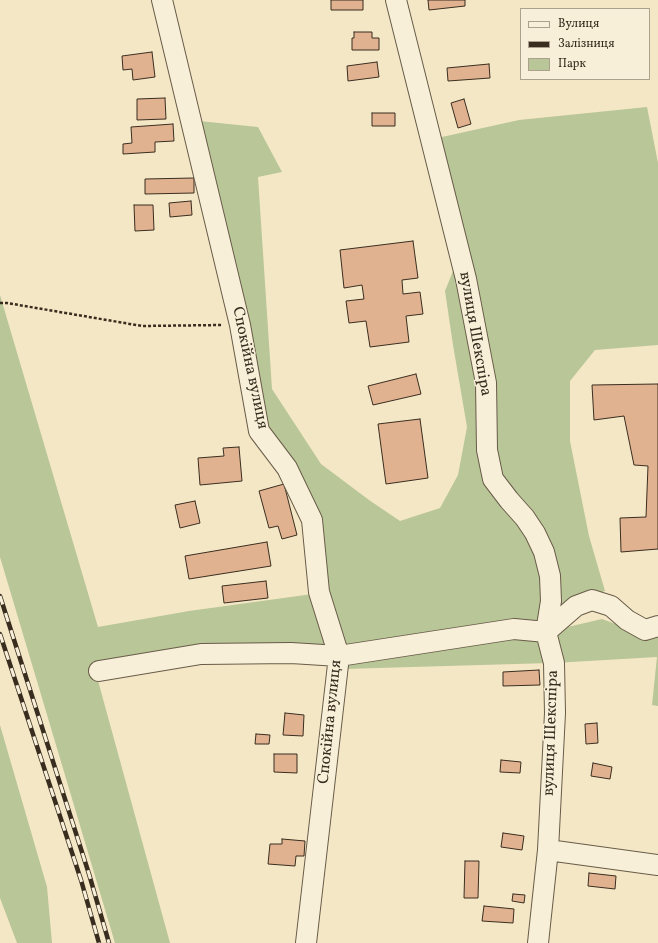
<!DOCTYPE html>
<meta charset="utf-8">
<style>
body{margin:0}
#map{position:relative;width:658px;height:943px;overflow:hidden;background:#f4e7c5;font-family:Vollkorn,serif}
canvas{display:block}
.legend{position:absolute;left:520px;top:8px;width:130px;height:72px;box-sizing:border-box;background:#f8efd9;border:1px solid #aca18f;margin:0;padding:5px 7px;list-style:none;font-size:12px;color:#392d20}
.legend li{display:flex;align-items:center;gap:8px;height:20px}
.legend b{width:20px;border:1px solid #aca18f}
</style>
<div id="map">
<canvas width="658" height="943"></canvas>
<ul class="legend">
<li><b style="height:5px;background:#f8efd9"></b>Вулиця</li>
<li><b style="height:5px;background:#392d20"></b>Залізниця</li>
<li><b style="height:11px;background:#b9c697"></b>Парк</li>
</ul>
</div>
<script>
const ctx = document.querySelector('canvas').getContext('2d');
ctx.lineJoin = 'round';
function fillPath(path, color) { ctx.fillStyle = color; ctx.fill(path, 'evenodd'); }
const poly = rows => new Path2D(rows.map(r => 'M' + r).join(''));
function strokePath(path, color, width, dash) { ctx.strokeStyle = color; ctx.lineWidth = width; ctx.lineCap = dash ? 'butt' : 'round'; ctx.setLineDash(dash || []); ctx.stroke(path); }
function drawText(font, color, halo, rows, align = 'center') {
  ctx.font = font + ' Vollkorn,serif'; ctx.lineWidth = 3; ctx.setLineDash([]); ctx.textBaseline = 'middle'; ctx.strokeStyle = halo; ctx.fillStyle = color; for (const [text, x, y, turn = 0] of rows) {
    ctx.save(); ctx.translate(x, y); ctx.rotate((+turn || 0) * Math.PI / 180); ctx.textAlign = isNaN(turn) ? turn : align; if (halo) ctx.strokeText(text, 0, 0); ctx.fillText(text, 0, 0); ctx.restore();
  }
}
fillPath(poly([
 [647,107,658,163,658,345,595,350,570,381,570,441,589,536,605,591,574,603,542,625,344,650,292,647,97,677,170,943,115,943,0,557,0,295,98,627,189,611,327,592,318,516,267,429,199,121,258,127,282,172,258,177,272,389,321,464,369,500,400,521,440,508,458,475,467,427,453,345,445,291,453,271,421,140,442,137,519,120],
 [602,619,640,633,658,634,658,706,652,705,657,657,554,663,546,632],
 [515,634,543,636,550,663,343,669,344,660],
 [0,725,47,887,52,943,17,943,0,898]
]), '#b9c697');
const building = poly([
 [331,0,363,0,363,10,331,10,331,0],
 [428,0,465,0,465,6,429,10,428,0],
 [354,32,372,32,372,38,379,38,379,50,352,50,352,38,354,38,354,32],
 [152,52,155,77,133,80,132,69,123,70,122,56,152,52],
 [377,62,379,77,348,81,347,66,377,62],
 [489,64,490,78,448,81,447,68,489,64],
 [165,98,166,119,137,120,137,99,165,98],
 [464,99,471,124,458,128,451,103,464,99],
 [372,113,395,113,395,126,372,126,372,113],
 [173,124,174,141,155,142,155,152,123,154,123,144,132,143,131,127,173,124],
 [194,178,194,193,145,194,145,179,194,178],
 [191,201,192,215,170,217,169,203,191,201],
 [134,205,153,205,154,230,135,231,134,205],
 [413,241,418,278,402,280,403,294,420,292,423,314,406,316,409,342,370,347,366,321,349,323,346,301,364,299,362,285,344,288,340,250,413,241],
 [416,374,421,394,373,405,368,386,416,374],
 [658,384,658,549,621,552,620,518,646,517,648,466,634,465,624,416,594,420,592,385,658,384],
 [420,419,428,478,386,484,378,424,420,419],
 [239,447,242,481,200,485,198,458,224,456,223,448,239,447],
 [284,484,297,535,282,539,278,526,269,528,259,491,284,484],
 [195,501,200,523,180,528,175,505,195,501],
 [267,542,271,566,189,579,185,556,267,542],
 [266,581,268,598,224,603,222,586,266,581],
 [539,670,540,685,503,686,503,672,539,670],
 [285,713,304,715,303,736,283,735,285,713],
 [597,723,598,743,586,744,585,724,597,723],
 [256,734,270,735,269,744,255,744,256,734],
 [274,754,297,754,297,773,274,772,274,754],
 [501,760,521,762,520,773,500,772,501,760],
 [593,763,612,767,610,779,591,776,593,763],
 [503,833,524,836,522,850,501,847,503,833],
 [282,839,305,841,304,856,296,856,295,866,268,864,270,844,282,844,282,839],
 [465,861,479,861,478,898,464,898,465,861],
 [589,873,616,876,615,889,588,886,589,873],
 [513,894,525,895,524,903,512,901,513,894],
 [484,906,514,909,513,923,482,921,484,906]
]);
fillPath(building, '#e1b290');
strokePath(building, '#392d20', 1);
const minor = poly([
 [162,0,240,325,259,431,287,468,312,520,319,592,339,656,306,943],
 [396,0,466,279,486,383,487,450,493,479,509,500,525,518,535,533,544,552,550,576,551,601,546,632,554,663,555,713,548,850,538,943],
 [99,671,201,654,291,653,339,656,514,629,546,632,576,606,592,600,611,606,627,620,645,630,658,626],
 [548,850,658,865]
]);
strokePath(minor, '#685c49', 22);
strokePath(poly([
 [0,303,7,303,142,326,222,325]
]), '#392d20', 2.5, [3, 2]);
strokePath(minor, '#f8efd9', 20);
const rail = poly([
 [0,596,89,874,109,943],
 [0,634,81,880,99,943]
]);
strokePath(rail, '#392d20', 4.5);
strokePath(rail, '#f8efd9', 3, [9]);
drawText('16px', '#392d20', '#f8efd9', [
 ["вулиця Шекспіра",474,334,80],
 ["Спокійна вулиця",249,368,78],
 ["Спокійна вулиця",331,722,-84],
 ["вулиця Шекспіра",552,733,-88]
]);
</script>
